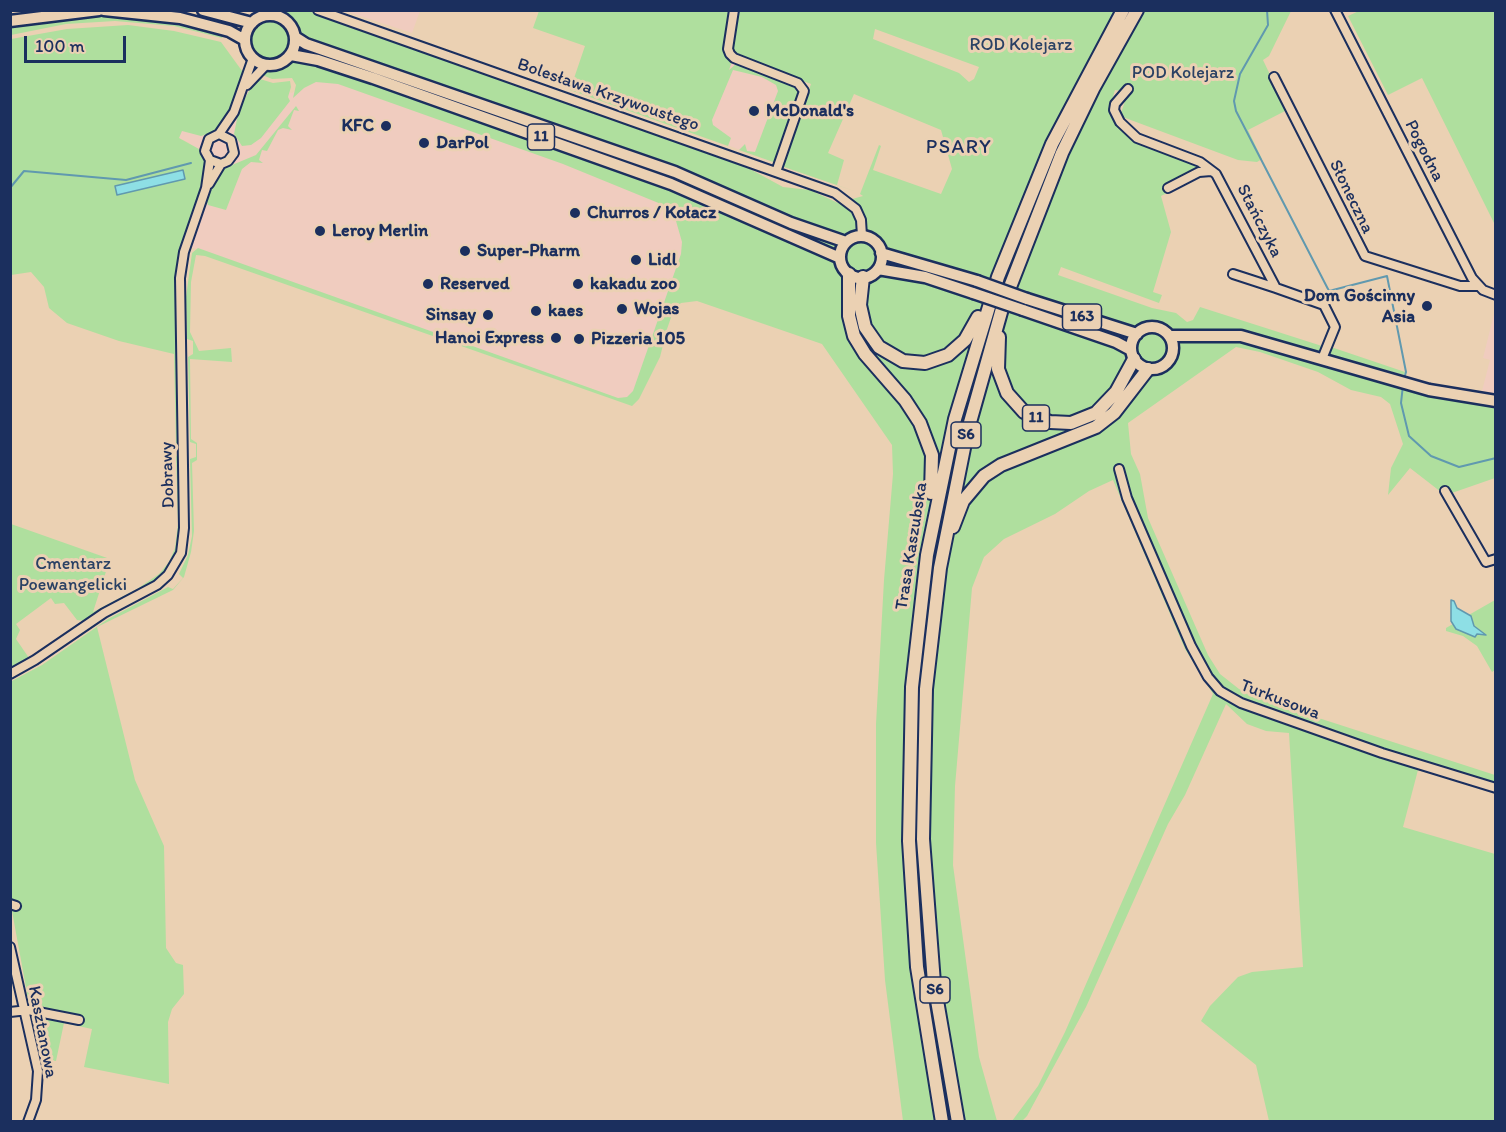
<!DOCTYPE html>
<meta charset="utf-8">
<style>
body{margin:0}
#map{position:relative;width:1506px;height:1132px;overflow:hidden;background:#ebd1b3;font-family:Itim,sans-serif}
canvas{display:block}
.frame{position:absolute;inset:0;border:12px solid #1b2f5e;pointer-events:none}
.scale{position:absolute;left:24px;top:36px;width:102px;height:27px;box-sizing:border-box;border:3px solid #1b2f5e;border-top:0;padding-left:8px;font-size:18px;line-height:21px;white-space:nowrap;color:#1b2f5e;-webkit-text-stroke:4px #ebd1b3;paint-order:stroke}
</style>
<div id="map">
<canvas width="1506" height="1132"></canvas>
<div class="frame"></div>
<div class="scale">100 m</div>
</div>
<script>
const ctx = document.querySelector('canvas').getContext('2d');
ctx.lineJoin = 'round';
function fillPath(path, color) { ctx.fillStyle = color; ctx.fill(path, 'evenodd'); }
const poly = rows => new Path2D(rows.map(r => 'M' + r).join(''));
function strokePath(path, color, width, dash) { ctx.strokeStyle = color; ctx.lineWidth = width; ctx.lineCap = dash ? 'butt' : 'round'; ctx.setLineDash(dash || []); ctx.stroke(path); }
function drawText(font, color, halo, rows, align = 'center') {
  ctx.font = font + ' Itim,sans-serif'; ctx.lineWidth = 6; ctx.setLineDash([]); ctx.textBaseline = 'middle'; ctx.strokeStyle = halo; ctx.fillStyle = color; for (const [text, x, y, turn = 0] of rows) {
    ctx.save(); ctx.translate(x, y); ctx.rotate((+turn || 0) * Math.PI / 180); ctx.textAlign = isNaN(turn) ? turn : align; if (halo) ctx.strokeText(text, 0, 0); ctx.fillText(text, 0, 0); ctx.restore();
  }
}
fillPath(poly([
 [345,11,420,11,412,33],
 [732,61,799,87,770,161,703,136],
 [241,70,243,74,256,80,292,93,318,74,702,208,632,403,177,242,190,143,179,138,181,131],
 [1495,310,1496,393,1495,393,1482,391,1490,360,1483,358]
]), '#f0ccbf');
fillPath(poly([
 [275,11,309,11,750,167,750,169,783,187,810,190,838,203,863,196,860,194,879,145,881,146,873,170,941,194,952,169,941,130,854,94,828,153,844,160,837,185,857,192,781,166,811,84,734,55,731,48,738,11,1291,11,1269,56,1263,60,1287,110,1248,130,1262,159,1257,162,1238,160,1120,116,1128,92,1115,90,1110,107,1113,115,1134,137,1195,162,1201,167,1166,187,1169,192,1161,196,1171,232,1153,292,1162,295,1159,303,1061,267,1058,275,1152,308,1176,313,1187,322,1193,320,1200,307,1322,346,1329,326,1320,308,1308,304,1309,302,1322,307,1332,326,1322,350,1318,352,1266,336,1263,344,1401,386,1402,388,1495,404,1495,478,1449,494,1446,489,1441,492,1410,468,1388,495,1391,468,1403,444,1390,404,1381,397,1351,390,1318,372,1260,352,1236,347,1128,423,1131,454,1140,474,1148,518,1208,655,1220,674,1239,689,1266,701,1495,775,1493,792,1418,770,1403,827,1495,854,1495,1121,1269,1121,1256,1065,1201,1021,1210,1006,1238,977,1252,972,1303,967,1289,733,1266,731,1247,724,1226,704,1185,795,1168,824,1086,1007,1027,1116,1022,1121,1012,1121,1038,1086,1065,1032,1213,694,1185,649,1113,480,1089,491,1055,514,1004,539,984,557,972,588,955,786,953,865,979,1057,997,1121,903,1121,885,980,876,843,876,724,884,580,893,474,892,445,822,344,697,301,681,303,674,309,667,329,660,357,639,399,632,406,205,256,196,255,191,282,190,332,199,351,231,348,232,362,190,359,191,439,197,443,197,460,192,463,194,531,191,552,184,577,173,590,97,627,135,780,164,846,166,948,176,963,183,965,184,994,172,1009,168,1022,169,1084,84,1067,92,1029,64,1023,56,1061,43,1059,32,1017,35,1016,37,1007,29,1004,12,911,18,901,11,899,10,682,42,665,108,619,168,587,173,589,183,578,179,574,188,555,192,536,190,459,196,457,196,444,190,442,188,357,193,354,193,341,187,339,186,297,192,253,198,248,618,398,627,397,633,391,681,254,682,242,676,221,661,204,563,164,338,84,316,82,304,88,293,98,296,85,292,78,272,79,260,74,300,60,335,70,788,231,673,180,300,50,301,47,773,210,676,168,307,40,290,18],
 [875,29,979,67,974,79,969,82,959,73,873,39],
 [539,11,732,11,726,45,733,59,729,70,736,64,742,65,802,90,776,163,739,150,745,144,747,151,755,152,778,91,776,85,762,77,733,70,712,120,713,125,731,138,728,146,570,90,585,46,533,28],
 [1359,11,1495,11,1495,225,1422,78,1388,95,1348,16],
 [120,15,170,20,224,34,222,38,174,26,115,21,66,24,11,35,10,25,73,16],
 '251 40a19 19 0 1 1 38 0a19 19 0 1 1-38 0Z',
 [128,25,174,31,221,42,245,75,227,118,217,131,201,136,182,131,179,138,199,149,206,162,203,184,183,242,177,277,179,442,176,447,174,354,119,341,67,323,49,308,44,287,31,272,11,275,11,39,67,29],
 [260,79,273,83,290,81,291,87,288,97,290,101,261,138,251,145,242,146,234,134,239,109,255,80],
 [296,106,299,111,294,110,288,126,292,130,283,128,278,130,267,151,262,150,259,160,263,163,251,162,242,169,226,210,208,205,206,199,220,170,256,155],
 [1331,347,1405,372,1404,375,1328,355],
 [176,455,179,461,181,535,178,551,166,572,155,582,85,621,77,620,64,603,55,604,51,598,16,624,20,630,16,639,29,658,11,670,11,524,110,559,93,612,137,589,159,574,169,562,175,548,178,524],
 [1495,600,1495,670,1492,672,1477,646,1463,636,1446,631,1446,628]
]), '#afdf9e');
const water = poly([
 [183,170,185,179,117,195,115,186,183,170],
 [1451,600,1454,601,1457,608,1471,616,1474,626,1486,635,1477,634,1475,637,1456,629,1451,621,1451,600]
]);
fillPath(water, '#8edfe5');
strokePath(water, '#6099af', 1.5);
strokePath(poly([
 [1267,10,1268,25,1240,74,1234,101,1236,111,1329,291,1387,276,1406,372,1404,379],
 [10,188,24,171,126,180,191,163],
 [1403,385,1401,403,1409,436,1431,456,1459,467,1496,458]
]), '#6099af', 2);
const minor = poly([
 [318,10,835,193,856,209,861,220,862,236],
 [734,10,728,49,730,54,734,58,798,83,804,91,776,172],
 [1335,10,1472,278,1483,290,1496,295],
 [1274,77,1365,256,1460,286,1477,286],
 [247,85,266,65],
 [1128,89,1115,104,1114,110,1120,122,1137,138,1200,162,1216,174,1276,288,1324,305,1335,327,1322,359],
 [219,134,234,112,253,58],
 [209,184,221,164,228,161,234,153,231,140,219,134,209,139,205,151,210,160,221,164],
 [1168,188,1199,172,1211,171],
 [1233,274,1276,288],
 [1119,469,1127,498,1191,646,1208,677,1220,691,1241,703,1382,753,1496,788],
 [1445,491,1486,562,1496,559],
 [10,674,35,660,104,613,157,585,168,575,181,553,184,528,180,278,184,252,206,188,210,160],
 [10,904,16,906],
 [10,947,38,1071,36,1100,28,1122],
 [10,1012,28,1010,79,1020]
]);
const major = poly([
 [104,10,180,18,229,31,245,40],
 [203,10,252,23],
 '245 40a25 25 0 1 1 50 0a25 25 0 1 1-50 0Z',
 [10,21,99,10],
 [295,37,306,44,675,172,791,223,846,242],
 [291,55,318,60,373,78,671,184,840,258],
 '840 257a21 21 0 1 1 42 0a21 21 0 1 1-42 0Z',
 [881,253,977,281],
 [878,269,925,277,973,293],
 [1027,299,1137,334],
 [1023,310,1116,342,1131,350],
 '1131 348a21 21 0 1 1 42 0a21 21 0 1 1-42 0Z',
 [1169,336,1241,336,1429,390,1496,401]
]);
const highway = poly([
 [849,274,849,316,854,336,865,354,905,400,920,423,932,455,931,493],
 [863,277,860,305,865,327,879,347,903,361,925,363,948,355,965,340,978,317],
 [999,337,998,369,1007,393,1024,412,1050,422,1071,423,1096,413,1116,392,1134,359],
 [953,527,963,501,984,476,1001,465,1096,427,1114,413,1148,369],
 [942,1122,917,967,909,841,912,687,927,555,955,419,998,277,1052,144,1123,10],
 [958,1122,934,983,923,839,926,689,940,568,967,433,1003,305,1062,153,1094,87,1137,10]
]);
strokePath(minor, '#1b2f5e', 12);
strokePath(major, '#1b2f5e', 15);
strokePath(highway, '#1b2f5e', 16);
strokePath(minor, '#ebd1b3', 8);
strokePath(major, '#ebd1b3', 10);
strokePath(highway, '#ebd1b3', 12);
const majorBridge = poly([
 [977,281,1027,299],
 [973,293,1023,310]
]);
strokePath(majorBridge, '#1b2f5e', 15, []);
strokePath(majorBridge, '#ebd1b3', 10);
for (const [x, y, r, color] of [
 [754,111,6,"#1b2f5e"],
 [386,126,6,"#1b2f5e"],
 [424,143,6,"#1b2f5e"],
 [575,213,6,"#1b2f5e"],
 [320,231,6,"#1b2f5e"],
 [465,251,6,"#1b2f5e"],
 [636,260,6,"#1b2f5e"],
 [428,284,6,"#1b2f5e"],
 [578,284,6,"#1b2f5e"],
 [1427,306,6,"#1b2f5e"],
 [622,309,6,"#1b2f5e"],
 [536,311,6,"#1b2f5e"],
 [488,315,6,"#1b2f5e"],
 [556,338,6,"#1b2f5e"],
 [579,339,6,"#1b2f5e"]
]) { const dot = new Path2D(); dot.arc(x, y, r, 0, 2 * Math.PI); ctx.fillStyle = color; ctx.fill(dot); strokePath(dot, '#ebd1b3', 2); }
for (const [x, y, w] of [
 [541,137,27],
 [1082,317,39],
 [1036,418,27],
 [966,435,30],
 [935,990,30]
]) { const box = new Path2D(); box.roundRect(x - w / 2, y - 13, w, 26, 4.5); ctx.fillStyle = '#ebd1b3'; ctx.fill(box); strokePath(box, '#1b2f5e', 1.5); }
drawText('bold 16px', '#1b2f5e', null, [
 ["11",541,137],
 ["163",1082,317],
 ["11",1036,418],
 ["S6",966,435],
 ["S6",935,990]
]);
drawText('18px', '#2a4164', '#ebd1b3', [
 ["ROD Kolejarz",1021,45],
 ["POD Kolejarz",1183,73],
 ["Cmentarz",73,564],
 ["Poewangelicki",73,585]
]);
drawText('18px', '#1b2f5e', '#ebd1b3', [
 ["Bolesława Krzywoustego",608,95,19],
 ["Pogodna",1424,151,63],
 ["Słoneczna",1351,197,64],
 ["Stańczyka",1259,221,63],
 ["Dobrawy",168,475,-92],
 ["Trasa Kaszubska",912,546,-81],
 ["Turkusowa",1280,700,21],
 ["Kasztanowa",42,1032,79]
]);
drawText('bold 18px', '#1b2f5e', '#ebd1b3', [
 ["McDonald's",766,111],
 ["KFC",374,126,"right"],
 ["DarPol",436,143],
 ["Churros / Kołacz",587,213],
 ["Leroy Merlin",332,231],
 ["Super-Pharm",477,251],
 ["Lidl",648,260],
 ["Reserved",440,284],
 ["kakadu zoo",590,284],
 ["Dom Gościnny",1415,296,"right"],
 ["Asia",1415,317,"right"],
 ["Wojas",634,309],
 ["kaes",548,311],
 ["Sinsay",476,315,"right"],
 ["Hanoi Express",544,338,"right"],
 ["Pizzeria 105",591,339]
], 'left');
ctx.letterSpacing = '1.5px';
drawText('20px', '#1b2f5e', '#ebd1b3', [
 ["PSARY",959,148]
]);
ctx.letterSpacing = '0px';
</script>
